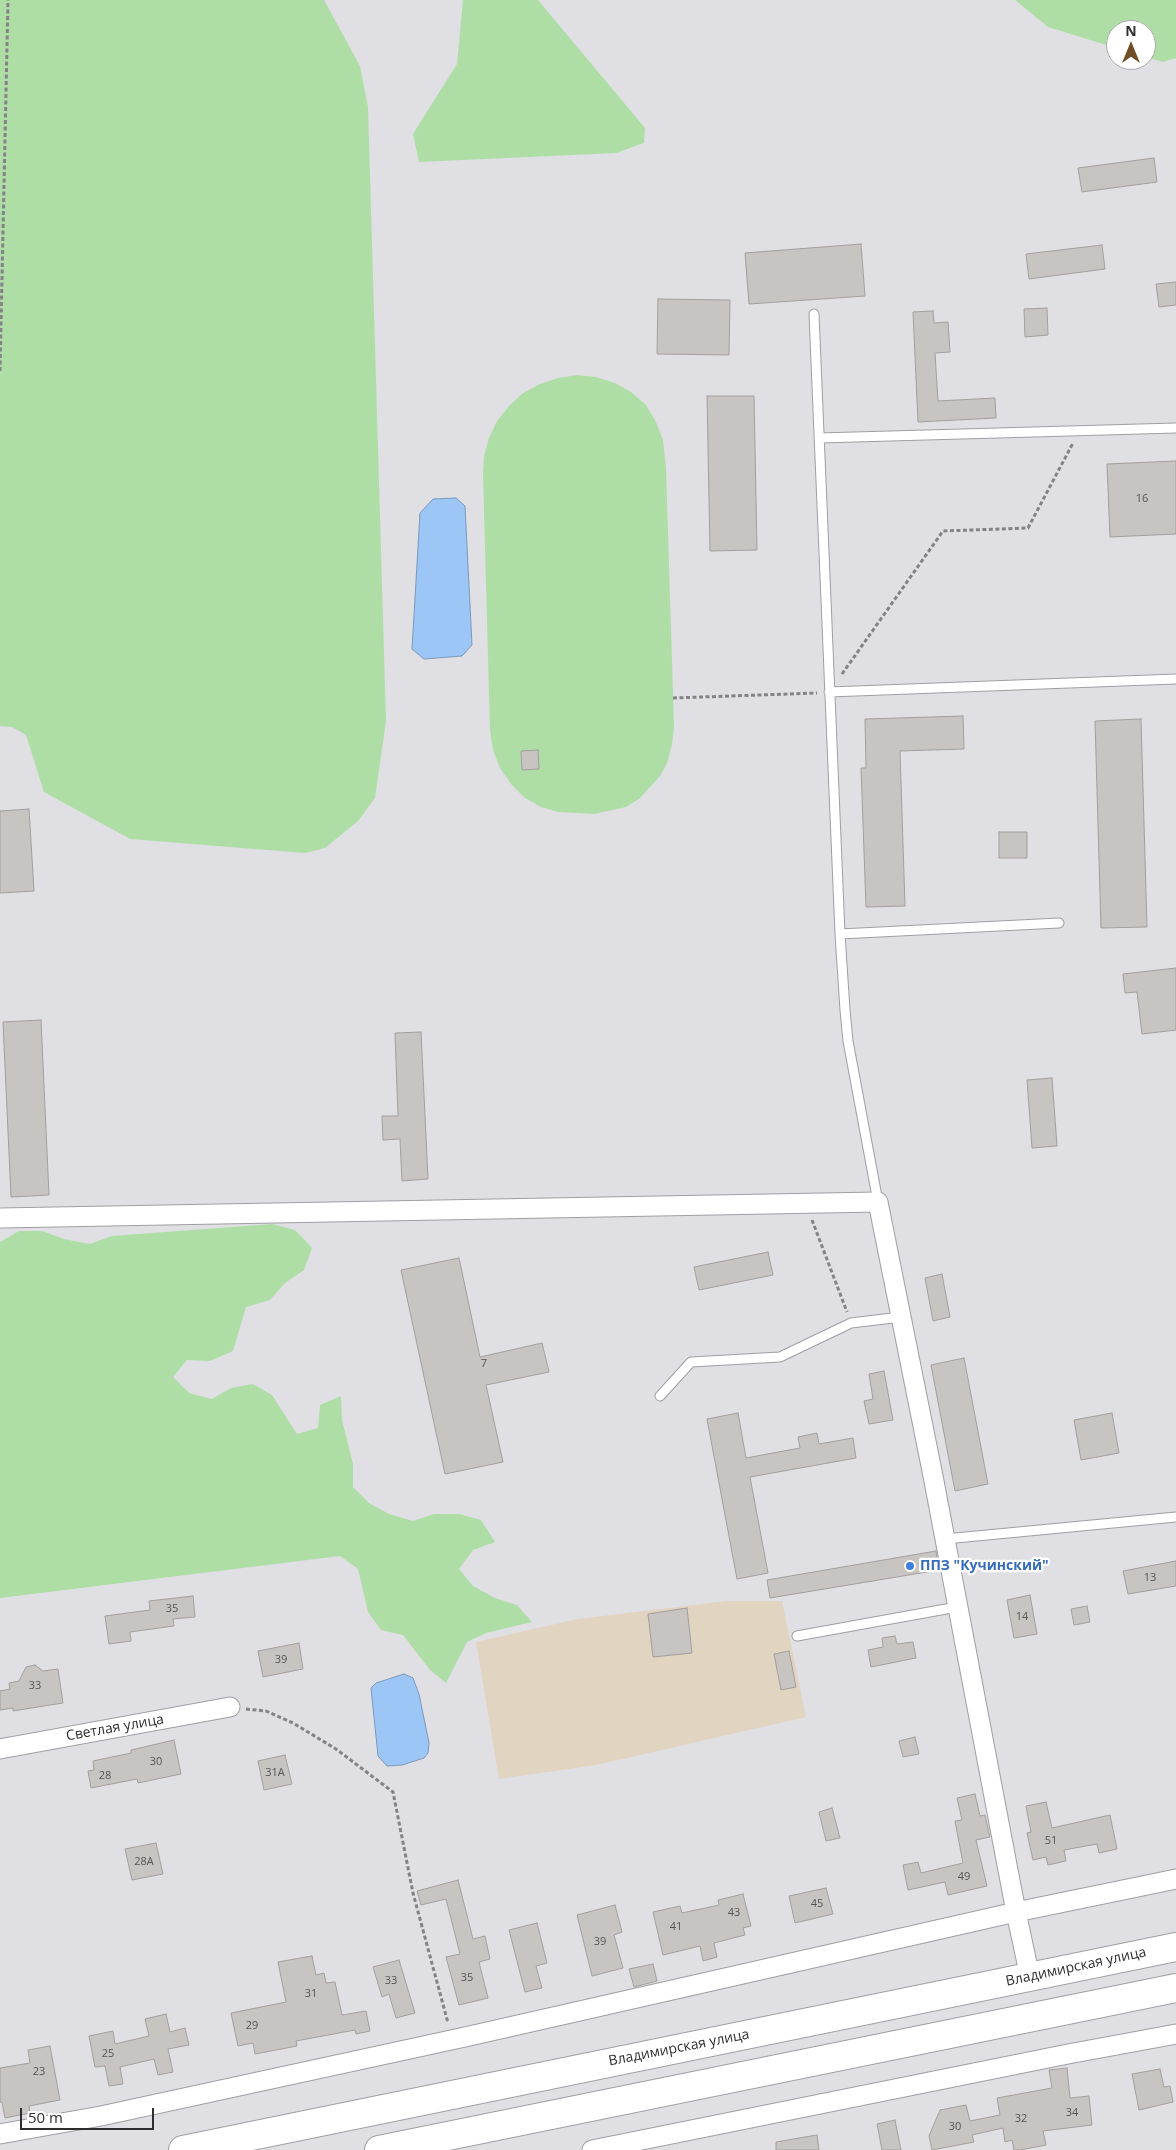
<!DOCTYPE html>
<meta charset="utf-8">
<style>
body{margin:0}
#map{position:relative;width:1176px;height:2150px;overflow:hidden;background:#e0dfe4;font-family:"Open Sans",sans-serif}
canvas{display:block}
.north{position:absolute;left:1106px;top:20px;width:50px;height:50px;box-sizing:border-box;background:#fff;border:1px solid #ababac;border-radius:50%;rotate:0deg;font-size:14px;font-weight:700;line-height:20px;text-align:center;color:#2e2e30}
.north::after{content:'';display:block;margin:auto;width:18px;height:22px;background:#6f4e25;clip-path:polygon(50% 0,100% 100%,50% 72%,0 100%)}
.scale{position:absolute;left:20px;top:2108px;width:134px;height:22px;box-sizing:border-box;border:2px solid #2e2e30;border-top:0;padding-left:6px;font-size:15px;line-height:18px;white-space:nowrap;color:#2e2e30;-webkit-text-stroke:4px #fff;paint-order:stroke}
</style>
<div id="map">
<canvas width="1176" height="2150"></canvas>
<div class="north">N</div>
<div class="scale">50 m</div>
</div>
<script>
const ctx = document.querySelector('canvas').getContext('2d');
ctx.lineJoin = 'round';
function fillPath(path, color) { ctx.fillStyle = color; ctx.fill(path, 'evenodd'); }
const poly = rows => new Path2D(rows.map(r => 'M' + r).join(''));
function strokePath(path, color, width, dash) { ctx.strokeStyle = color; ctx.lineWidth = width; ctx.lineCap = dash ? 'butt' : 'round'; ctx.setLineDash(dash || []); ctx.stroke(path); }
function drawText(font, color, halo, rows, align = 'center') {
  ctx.font = font + ' "Open Sans",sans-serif'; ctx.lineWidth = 4.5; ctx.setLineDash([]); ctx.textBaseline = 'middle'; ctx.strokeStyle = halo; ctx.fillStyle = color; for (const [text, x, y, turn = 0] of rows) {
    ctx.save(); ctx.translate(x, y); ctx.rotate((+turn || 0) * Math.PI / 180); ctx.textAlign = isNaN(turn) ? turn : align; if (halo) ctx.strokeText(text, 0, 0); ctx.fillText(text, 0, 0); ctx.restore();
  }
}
fillPath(poly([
 [727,1601,782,1601,806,1717,596,1765,499,1779,476,1642,578,1619]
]), '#e1d4c0');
fillPath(poly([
 [0,0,324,0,360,66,368,107,386,721,375,798,358,821,325,848,305,853,130,839,44,792,26,735,12,727,0,726],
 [463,0,538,0,645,128,644,143,616,153,419,162,413,134,457,64],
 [1015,0,1176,0,1176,58,1163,62,1146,57,1146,30,1116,30,1116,48,1048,27],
 [577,375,596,377,615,383,631,392,646,405,656,422,663,440,666,468,674,726,672,745,667,763,660,776,640,798,626,807,594,814,558,812,541,807,525,798,511,784,500,768,493,750,490,731,483,475,484,456,489,438,497,421,509,406,523,393,540,384,558,378],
 [272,1224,295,1230,312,1248,304,1270,285,1283,270,1300,246,1307,233,1351,210,1361,187,1360,173,1377,189,1393,212,1399,231,1388,253,1384,272,1395,297,1434,318,1428,320,1405,341,1396,342,1420,353,1464,353,1487,369,1503,389,1514,413,1521,434,1514,459,1514,481,1520,495,1542,473,1550,459,1569,473,1586,495,1598,517,1605,532,1622,486,1633,467,1642,446,1683,430,1670,403,1635,381,1630,368,1612,358,1569,340,1556,0,1598,0,1242,19,1231,42,1231,64,1239,90,1244,112,1236]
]), '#aedea6');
const water = poly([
 [456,498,465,506,472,645,462,656,424,659,412,649,420,513,433,499,456,498],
 [404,1674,413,1678,419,1694,429,1743,428,1753,424,1758,402,1765,387,1766,378,1756,371,1688,376,1683,404,1674]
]);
fillPath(water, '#9cc6f5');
strokePath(water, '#7b98ba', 1);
const building = poly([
 [1154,158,1157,182,1082,192,1078,168,1154,158],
 [861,244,865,296,749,304,745,253,861,244],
 [1102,245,1105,269,1029,279,1026,254,1102,245],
 [1176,282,1176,305,1159,307,1156,284,1176,282],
 [658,299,730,300,729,355,657,354,658,299],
 [1047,308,1048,335,1025,337,1024,309,1047,308],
 [933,311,934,323,948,322,950,352,935,353,938,401,995,398,996,418,918,422,913,312,933,311],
 [707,396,754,396,757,550,710,551,707,396],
 [1176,461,1176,534,1110,537,1107,464,1176,461],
 [963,716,964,749,900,751,905,906,866,907,861,768,866,768,865,719,963,716],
 [1141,719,1147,927,1101,928,1095,721,1141,719],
 [538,750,539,769,522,770,521,751,538,750],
 [29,809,34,891,0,893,0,811,29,809],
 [999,832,1027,832,1027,858,999,858,999,832],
 [1176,968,1176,1030,1142,1034,1137,992,1125,993,1123,974,1176,968],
 [41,1020,49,1195,11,1197,3,1022,41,1020],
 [421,1032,428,1179,402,1181,400,1139,383,1140,382,1116,398,1116,395,1033,421,1032],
 [1052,1078,1057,1146,1032,1148,1027,1080,1052,1078],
 [768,1252,773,1275,699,1290,694,1267,768,1252],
 [459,1258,480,1357,542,1343,549,1372,486,1385,503,1462,445,1474,401,1270,459,1258],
 [942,1274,950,1317,933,1321,925,1278,942,1274],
 [964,1358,988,1484,955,1491,931,1365,964,1358],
 [884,1371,893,1420,869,1424,864,1401,873,1399,869,1374,884,1371],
 [738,1413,746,1458,800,1448,798,1437,817,1433,819,1444,853,1438,856,1458,750,1477,768,1573,737,1579,707,1419,738,1413],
 [1112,1413,1119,1453,1081,1460,1074,1420,1112,1413],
 [936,1551,939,1570,770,1598,767,1580,936,1551],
 [1176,1561,1176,1586,1128,1594,1123,1571,1176,1561],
 [1030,1595,1037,1634,1014,1638,1007,1600,1030,1595],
 [193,1596,195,1617,173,1619,174,1626,130,1632,131,1641,109,1644,105,1616,150,1610,149,1601,193,1596],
 [1087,1606,1090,1622,1074,1625,1071,1609,1087,1606],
 [687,1608,692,1653,653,1657,648,1614,687,1608],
 [895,1636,897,1644,913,1642,916,1658,871,1667,868,1650,883,1647,882,1638,895,1636],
 [299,1643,303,1669,263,1677,258,1651,299,1643],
 [789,1651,796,1687,781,1690,774,1654,789,1651],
 [35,1665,43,1671,58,1669,63,1703,13,1711,13,1708,0,1710,0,1691,10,1689,9,1683,19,1681,26,1667,35,1665],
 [915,1737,919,1754,903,1757,899,1741,915,1737],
 [174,1740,181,1774,138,1783,137,1779,91,1788,88,1771,94,1770,93,1761,131,1753,131,1750,174,1740],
 [285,1755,292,1784,264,1790,258,1761,285,1755],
 [975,1794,980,1816,985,1815,990,1837,976,1840,987,1886,948,1895,945,1882,908,1890,903,1865,918,1862,921,1873,963,1863,955,1821,962,1820,957,1798,975,1794],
 [1046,1802,1052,1828,1110,1815,1117,1849,1099,1853,1097,1844,1064,1850,1066,1861,1048,1865,1046,1857,1033,1860,1027,1833,1031,1832,1026,1806,1046,1802],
 [832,1808,840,1838,826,1841,819,1812,832,1808],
 [156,1843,163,1874,132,1880,125,1849,156,1843],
 [458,1880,473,1939,485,1936,490,1959,479,1962,488,1998,459,2005,446,1957,460,1954,446,1899,421,1905,417,1891,458,1880],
 [826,1888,833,1914,795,1923,789,1896,826,1888],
 [743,1894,751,1926,743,1928,745,1935,714,1943,717,1957,703,1961,700,1946,663,1955,653,1912,680,1906,682,1913,719,1905,718,1900,743,1894],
 [615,1905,622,1932,614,1935,623,1968,592,1976,577,1915,615,1905],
 [537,1923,547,1963,536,1966,542,1988,525,1992,509,1930,537,1923],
 [312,1956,316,1975,324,1973,326,1983,335,1982,342,2015,366,2011,370,2031,356,2034,355,2030,296,2041,297,2046,255,2054,253,2043,238,2046,231,2013,286,2002,278,1962,312,1956],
 [399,1960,415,2013,396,2018,389,1994,382,1997,373,1967,399,1960],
 [653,1964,657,1981,634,1987,629,1969,653,1964],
 [166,2014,170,2032,185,2028,189,2045,168,2049,173,2072,158,2075,154,2059,120,2067,123,2084,109,2086,105,2066,95,2067,89,2036,113,2031,115,2044,149,2036,145,2019,166,2014],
 [50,2046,60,2100,29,2106,30,2113,5,2118,2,2102,0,2102,0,2068,30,2063,28,2050,50,2046],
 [1067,2068,1070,2098,1089,2096,1092,2125,1043,2131,1046,2145,1020,2150,1014,2150,1012,2140,1005,2142,1003,2128,972,2135,974,2142,932,2150,929,2136,940,2110,966,2105,970,2121,1000,2115,997,2098,1052,2088,1049,2070,1067,2068],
 [1160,2069,1164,2087,1170,2086,1173,2102,1139,2110,1132,2074,1160,2069],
 [895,2120,901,2150,882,2150,877,2124,895,2120],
 [817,2135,819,2150,776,2150,776,2142,817,2135]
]);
fillPath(building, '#c8c4c1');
strokePath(building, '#a39f9c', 1);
const lane = poly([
 [814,314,840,934,845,1010,848,1041,878,1202],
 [819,438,1176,428],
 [829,692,1176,679],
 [840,934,1059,923],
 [660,1396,691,1362,780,1357,851,1323,901,1317],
 [945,1539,1176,1517],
 [797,1636,957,1607]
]);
const street = poly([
 [0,1218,878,1202,933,1476,1016,1912,1030,1977],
 [0,1749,230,1707],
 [0,2134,101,2116,465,2037,1016,1912,1176,1879],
 [592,2150,1068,2054,1176,2034]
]);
const highway = poly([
 [183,2150,1176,1947],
 [379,2150,1176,1988]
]);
strokePath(lane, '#a09ea3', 11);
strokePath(street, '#a09ea3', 21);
strokePath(highway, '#a09ea3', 30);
strokePath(poly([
 [0,371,8,0],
 [842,674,943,531,1028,528,1073,443],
 [673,698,817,693],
 [812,1220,847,1312],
 [246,1709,266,1711,293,1723,336,1749,393,1792,413,1893,448,2023]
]), '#838386', 3, [4, 2.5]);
strokePath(lane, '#fff', 9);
strokePath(street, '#fff', 19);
strokePath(highway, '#fff', 28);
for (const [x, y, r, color] of [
 [910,1566,5,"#3f7fe0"]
]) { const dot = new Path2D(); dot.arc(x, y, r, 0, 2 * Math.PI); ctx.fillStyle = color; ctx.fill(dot); strokePath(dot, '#fff', 2); }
drawText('11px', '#545454', null, [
 ["16",1142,499],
 ["7",484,1364],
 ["13",1150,1578],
 ["35",172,1609],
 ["14",1022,1617],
 ["39",281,1660],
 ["33",35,1686],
 ["30",156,1762],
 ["31А",275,1773],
 ["28",105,1776],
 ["51",1051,1841],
 ["28А",144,1862],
 ["49",964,1877],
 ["45",817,1904],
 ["43",734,1913],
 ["41",676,1927],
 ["39",600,1942],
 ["35",467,1978],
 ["33",391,1981],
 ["31",311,1994],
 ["29",252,2026],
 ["25",108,2054],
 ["23",39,2072],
 ["34",1072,2113],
 ["32",1021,2119],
 ["30",955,2127]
]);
drawText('bold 14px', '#366cbe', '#fff', [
 ["ППЗ \"Кучинский\"",920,1566]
], 'left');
drawText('14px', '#2e2e30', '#fff', [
 ["Светлая улица",115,1728,-10],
 ["Владимирская улица",1076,1967,-12],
 ["Владимирская улица",679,2048,-11]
]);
</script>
